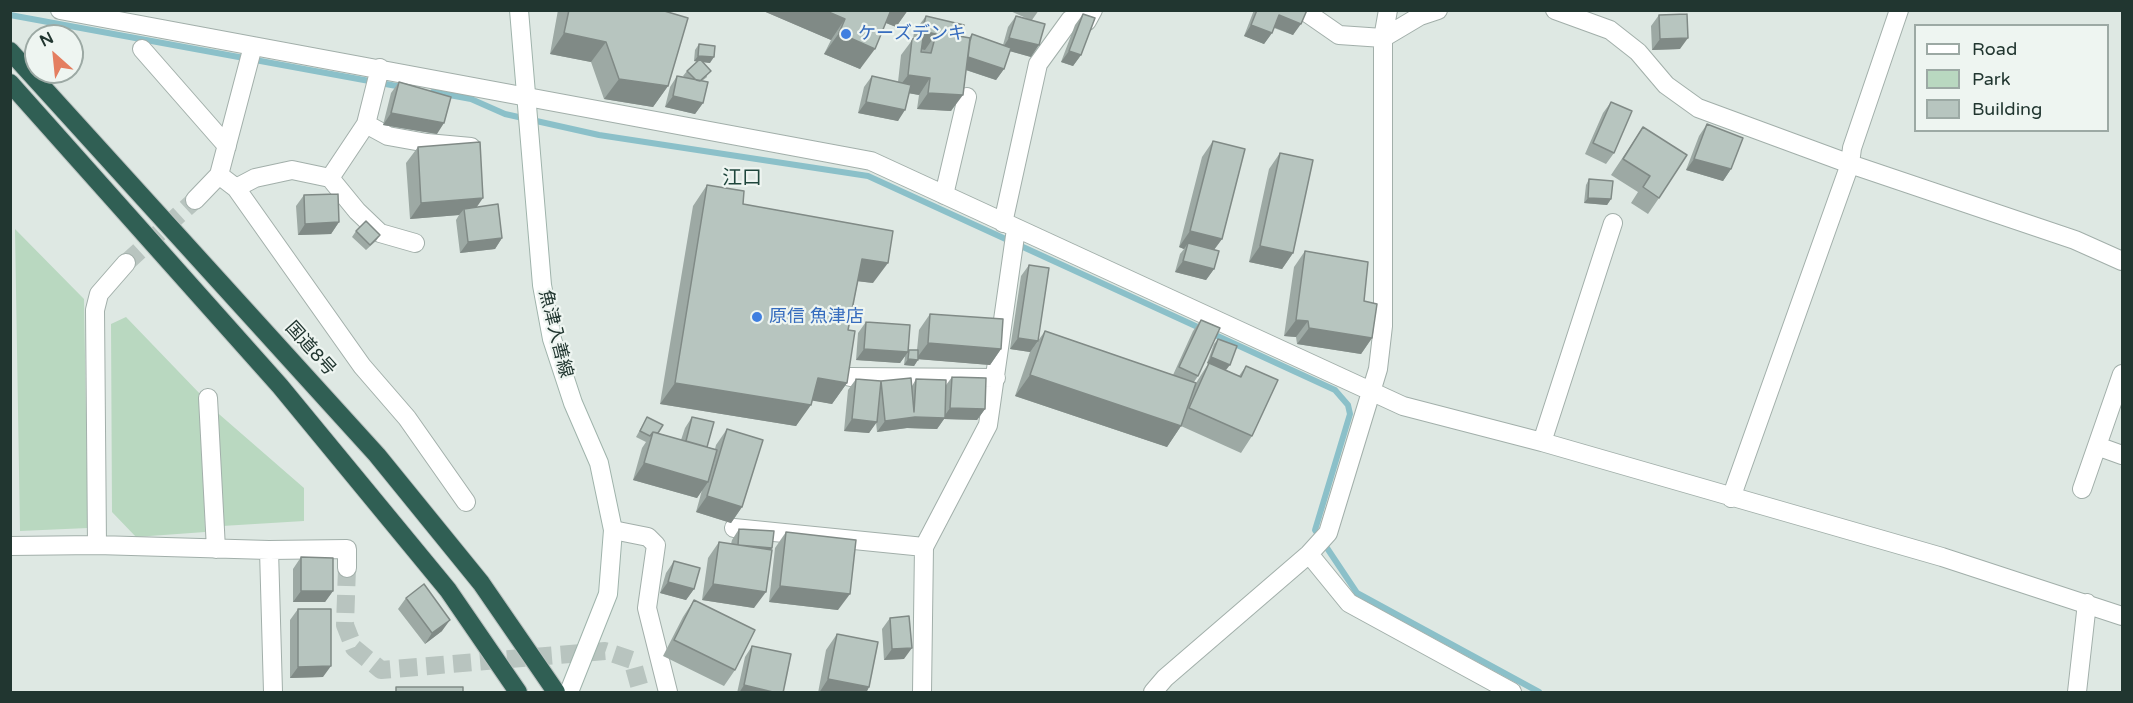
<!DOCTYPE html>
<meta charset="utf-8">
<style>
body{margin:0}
#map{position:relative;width:2133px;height:703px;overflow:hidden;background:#dee8e3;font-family:"Varela Round",sans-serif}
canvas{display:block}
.frame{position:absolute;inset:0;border:12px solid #213630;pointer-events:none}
.legend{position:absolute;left:1914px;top:24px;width:195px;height:108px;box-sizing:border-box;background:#eef5f1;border:2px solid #9ca9a4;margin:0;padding:8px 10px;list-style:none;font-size:18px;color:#213630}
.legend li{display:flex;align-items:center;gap:12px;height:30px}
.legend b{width:30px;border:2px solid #9ca9a4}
.north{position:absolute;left:24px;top:24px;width:60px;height:60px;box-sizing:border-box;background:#eef5f1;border:2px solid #9ca9a4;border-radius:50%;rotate:333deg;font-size:16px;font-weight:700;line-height:24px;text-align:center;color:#213630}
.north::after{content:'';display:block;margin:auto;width:21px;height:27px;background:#e47e60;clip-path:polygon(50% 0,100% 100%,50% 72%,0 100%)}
</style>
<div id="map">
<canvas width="2133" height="703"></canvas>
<div class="frame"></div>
<ul class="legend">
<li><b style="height:8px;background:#fff"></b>Road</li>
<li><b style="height:16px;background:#b9d8c0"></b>Park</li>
<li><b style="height:16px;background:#b7c5bf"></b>Building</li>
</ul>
<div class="north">N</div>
</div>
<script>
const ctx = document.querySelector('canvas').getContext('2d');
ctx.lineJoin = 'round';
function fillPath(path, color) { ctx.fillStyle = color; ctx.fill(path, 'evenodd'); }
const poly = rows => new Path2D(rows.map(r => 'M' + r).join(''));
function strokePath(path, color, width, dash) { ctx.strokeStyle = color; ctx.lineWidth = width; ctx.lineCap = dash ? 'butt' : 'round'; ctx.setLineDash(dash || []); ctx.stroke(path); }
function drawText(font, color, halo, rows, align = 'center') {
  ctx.font = font + ' "Varela Round","Noto Sans JP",sans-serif'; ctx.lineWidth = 4.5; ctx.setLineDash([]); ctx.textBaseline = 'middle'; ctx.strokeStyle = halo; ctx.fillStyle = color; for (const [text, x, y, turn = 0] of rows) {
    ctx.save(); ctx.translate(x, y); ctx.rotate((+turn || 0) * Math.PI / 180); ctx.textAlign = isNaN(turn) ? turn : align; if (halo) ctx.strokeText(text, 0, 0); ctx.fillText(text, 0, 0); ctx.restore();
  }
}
fillPath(poly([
 [15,229,84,299,88,528,20,531],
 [126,317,202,396,205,532,136,537,112,512,111,324],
 [212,408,304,488,304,521,222,526]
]), '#b9d8c0');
strokePath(poly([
 [10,15,402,87],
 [433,92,471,99,505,114,599,135,868,176,1202,329],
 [1211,333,1335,390,1348,405,1350,414,1315,530,1357,593,1539,692]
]), '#8bc0c9', 6);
strokePath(poly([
 [126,263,195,200],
 [347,568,345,625,354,648,381,670,605,651,632,660,641,692]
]), '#b8c4bf', 18, [18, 9]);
const street = poly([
 [60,10,871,161,1403,406,1542,442,1942,557,2122,616],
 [1303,10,1339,35,1383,38,1420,16,1438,10],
 [1555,10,1610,30,1638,52,1666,85,1698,108,1850,164,2075,240,2122,261],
 [142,49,227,146],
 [366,124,380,68],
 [219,175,236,188,362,366,407,418,466,502],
 [330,178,357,211,380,233,415,243],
 [236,188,255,178,292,170,330,178,366,124,388,136,427,143,471,147],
 [944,195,967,97],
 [195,200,219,175,253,46],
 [1003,223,1038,64,1070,20,1087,21,1093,10],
 [850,377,996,378],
 [208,398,216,549],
 [1542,442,1613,223],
 [2097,446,2122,455],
 [2082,489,2122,374],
 [1731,498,1850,164,1852,148,1899,10],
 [734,528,924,547],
 [613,530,648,537,656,545,647,608,668,692],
 [97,545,95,310,99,294,126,263],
 [10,546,97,545,269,550,273,692],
 [269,550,347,549,347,568],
 [1309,554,1349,603,1512,692],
 [922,692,924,547,988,425,1016,229],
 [1153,692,1165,678,1309,554,1328,533,1378,369,1383,326,1383,38,1388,10],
 [2077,692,2087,603]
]);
const secondary = poly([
 [519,10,542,285,552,339,573,403,599,463,613,530,608,594,569,692]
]);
const highway = poly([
 [10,51,377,455,481,583,556,692],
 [10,83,280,386,448,590,518,692]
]);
strokePath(street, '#a2afaa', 20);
strokePath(secondary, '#9fb3ab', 20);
strokePath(highway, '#bcc3c1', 20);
strokePath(street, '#fff', 18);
strokePath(secondary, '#fff', 18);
strokePath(highway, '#305f54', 18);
fillPath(poly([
 [558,10,661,10,668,86,653,107,604,99,591,62,550,54],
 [761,10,908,10,896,27,886,23,860,69,824,54,831,40],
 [1008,10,1039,10,1032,20,1031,57,1010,51,1004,69,996,80,966,70,951,111,917,109,919,95,909,93,898,121,858,113,864,87,872,76,898,82,901,55,913,39,914,32,926,16,959,36,969,38,972,34,1003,45,1008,27,1016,16,1026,18],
 [1254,10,1307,10,1293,35,1274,28,1272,33,1264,44,1244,36],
 [1083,14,1081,55,1073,66,1061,62,1075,25],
 [1659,15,1680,49,1652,50,1651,26],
 [699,44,710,63,703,62,707,77,702,81,703,103,695,114,665,107,670,87,677,76,684,77,683,76,687,71,698,62,694,61,695,50],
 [399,82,437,134,383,125,391,93],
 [1611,102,1614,153,1606,164,1585,154,1603,113],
 [1707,124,1731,169,1723,181,1686,170,1699,136],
 [1643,127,1659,198,1648,214,1631,203,1638,192,1611,175],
 [1213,141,1222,239,1214,250,1214,269,1206,280,1175,272,1180,254,1184,249,1179,247,1202,157],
 [418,147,477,207,502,238,495,249,460,253,456,220,459,215,410,219,406,163],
 [1280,153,1293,253,1282,269,1249,262,1269,169],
 [1589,179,1611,199,1607,205,1584,203,1586,185],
 [707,185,743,204,873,283,858,281,848,330,847,383,832,404,812,400,796,426,660,404,693,206],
 [304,195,339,222,331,234,298,235,296,206],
 [356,231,380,235,376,241,366,250,352,237],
 [1305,251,1364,301,1372,338,1361,354,1297,344,1296,337,1284,336,1294,267],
 [1029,265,1038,341,1030,352,1010,349,1021,276],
 [930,314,1001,349,990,365,918,359,914,366,904,365,905,356,900,363,856,360,858,333,866,322,908,352,909,350,917,350,919,330],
 [1201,320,1198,376,1194,382,1196,383,1208,364,1207,363,1214,344,1218,339,1226,370,1239,376,1246,366,1252,436,1241,453,1181,426,1167,447,1015,396,1030,352,1045,331,1173,375,1193,331],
 [952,377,985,409,977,420,944,419,937,429,907,428,877,432,876,422,869,433,844,431,848,390,856,379,912,386,916,379,946,385],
 [647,417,658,433,681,440,685,428,692,417,707,447,715,449,716,445,727,429,742,507,731,523,696,512,702,490,697,498,633,480,642,448,646,442,636,437],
 [739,529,772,548,771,550,754,608,702,600,708,558,719,542,731,544,732,540],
 [786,532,838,610,769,602,775,548],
 [301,557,333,591,325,602,293,602,293,569],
 [674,561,694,589,686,600,660,593,666,573],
 [406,598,442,631,425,644,398,609],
 [694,600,735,670,724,686,663,656,683,617],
 [298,609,323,677,290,678,290,620],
 [890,618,904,659,884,660,882,629],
 [837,634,869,687,866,693,818,693,826,650],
 [752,646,783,693,737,693,745,657]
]), '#9da9a4');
fillPath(poly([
 [761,10,824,10,845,19,831,40],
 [888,10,908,10,896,27,881,21],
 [1279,15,1301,24,1293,35,1271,26],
 [1251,25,1272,33,1264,44,1244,36],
 [922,31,936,34,925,50,911,47],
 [564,33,606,42,591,62,550,54],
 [839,33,875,49,860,69,824,54],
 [1009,38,1039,45,1031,57,1002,49],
 [1688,38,1680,49,1652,50,1660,39],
 [1069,51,1081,55,1073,66,1061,62],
 [698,56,714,57,710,63,694,61],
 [965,56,1004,69,996,80,957,67],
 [908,75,930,78,919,95,896,91],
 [619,79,668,86,653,107,604,99],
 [928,93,963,95,951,111,917,109],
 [673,96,703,103,695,114,665,107],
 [866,102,905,110,898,121,858,113],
 [391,113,444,123,437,134,383,125],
 [1694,159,1731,169,1723,181,1686,170],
 [483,198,472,214,464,209,459,215,410,219,421,203],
 [1588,198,1611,199,1607,205,1584,203],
 [339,222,331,234,298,235,305,224],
 [1190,231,1222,239,1210,255,1188,243,1184,249,1179,247],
 [502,238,495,249,460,253,468,242],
 [1260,246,1293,253,1282,269,1249,262],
 [862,259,888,263,873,283,847,280],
 [1183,261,1214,269,1206,280,1175,272],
 [1296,320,1308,321,1296,337,1284,336],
 [1309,328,1372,338,1361,354,1297,344],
 [1018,338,1038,341,1030,352,1010,349],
 [928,343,1001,349,990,365,916,359],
 [864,349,908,352,900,363,856,360],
 [1211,357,1230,365,1226,370,1207,363],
 [908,359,918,360,914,366,904,365],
 [1030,375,1181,426,1167,447,1015,396],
 [818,378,847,383,832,404,803,399],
 [675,383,811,405,796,426,660,404],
 [950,408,985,409,977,420,944,419,937,429,907,428,877,432,885,421,915,417,943,418],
 [852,419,877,422,869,433,844,431],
 [644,463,708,482,697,498,633,480],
 [707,496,742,507,731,523,696,512],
 [738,545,772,548,764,559],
 [668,582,694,589,686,600,660,593],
 [713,584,766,592,754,608,702,600],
 [780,586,850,594,838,610,769,602],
 [301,591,333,591,325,602,293,602],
 [450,620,442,631,425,644,432,633],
 [912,648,904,659,884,660,892,649],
 [331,666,323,677,290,678,298,667],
 [828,679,869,687,866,693,819,693],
 [744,685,777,693,739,693]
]), '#808a86');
const building = poly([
 [569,10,661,10,688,18,668,86,619,79,606,42,564,33,569,10],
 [824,10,891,10,875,49,839,33,845,19,824,10],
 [1257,10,1307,10,1301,24,1279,15,1272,33,1251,25,1257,10],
 [1083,14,1095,18,1081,55,1069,51,1083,14],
 [1687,14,1688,38,1660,39,1659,15,1687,14],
 [926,16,964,25,959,36,970,38,963,95,928,93,930,78,908,75,912,39,923,38,921,52,931,53,936,34,922,31,926,16],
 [1016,16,1045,24,1039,45,1009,38,1016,16],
 [972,34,1011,48,1004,69,968,57,970,41,972,34],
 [699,44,715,46,714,57,698,56,699,44],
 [700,59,711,71,700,81,696,80,687,71,700,59],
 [677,76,708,82,703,103,673,96,677,76],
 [872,76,911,85,905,110,866,102,872,76],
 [399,82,451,97,444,123,391,113,399,82],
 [1611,102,1632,111,1614,153,1593,143,1611,102],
 [1707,124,1743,138,1731,169,1694,159,1707,124],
 [1643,127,1687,155,1659,198,1643,187,1650,176,1623,159,1643,127],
 [1213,141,1245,149,1222,239,1190,231,1213,141],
 [480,142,483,198,421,203,418,147,480,142],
 [1280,153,1313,160,1293,253,1260,246,1280,153],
 [1589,179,1613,181,1611,199,1588,198,1589,179],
 [707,185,744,191,743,204,893,231,888,263,862,259,848,330,855,331,847,383,818,378,811,405,675,383,707,185],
 [338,194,339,222,305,224,304,195,338,194],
 [498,204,502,238,468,242,464,209,498,204],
 [366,221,380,235,370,245,356,231,366,221],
 [1188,243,1219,251,1214,269,1183,261,1188,243],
 [1305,251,1368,262,1364,301,1377,304,1372,338,1309,328,1308,321,1296,320,1305,251],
 [1029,265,1049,268,1038,341,1018,338,1029,265],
 [930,314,1003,319,1001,349,928,343,930,314],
 [1201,320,1220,328,1198,376,1179,367,1201,320],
 [866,322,910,325,908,352,864,349,866,322],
 [1045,331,1196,383,1181,426,1030,375,1045,331],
 [1218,339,1237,346,1230,365,1211,357,1218,339],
 [909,350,918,350,918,360,908,359,909,350],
 [1209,363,1241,377,1246,366,1278,380,1252,436,1189,408,1209,363],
 [952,377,986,378,985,409,950,408,952,377],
 [911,378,914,412,916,379,946,380,945,418,915,417,885,421,881,381,911,378],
 [856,379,881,381,877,422,852,419,856,379],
 [647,417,663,425,658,433,653,432,650,436,640,431,647,417],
 [692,417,714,422,707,447,686,441,692,417],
 [727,429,763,440,742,507,707,496,727,429],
 [653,432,717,450,708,482,644,463,653,432],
 [739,529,774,531,772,548,738,545,739,529],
 [786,532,856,540,850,594,780,586,786,532],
 [719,542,772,550,766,592,713,584,719,542],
 [301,557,333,558,333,591,301,591,301,557],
 [674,561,700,568,694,589,668,582,674,561],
 [424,584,450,620,432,633,406,598,424,584],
 [694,600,755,630,735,670,674,640,694,600],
 [298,609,331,609,331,666,298,667,298,609],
 [909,616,912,648,892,649,890,618,909,616],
 [837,634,878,642,869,687,828,679,837,634],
 [752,646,791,654,783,693,777,693,744,685,752,646],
 [396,687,463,687,463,693,396,693,396,687]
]);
fillPath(building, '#b7c5bf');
strokePath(building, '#808a86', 1.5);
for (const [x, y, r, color] of [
 [846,34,6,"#3f7fe0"],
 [757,317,6,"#3f7fe0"]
]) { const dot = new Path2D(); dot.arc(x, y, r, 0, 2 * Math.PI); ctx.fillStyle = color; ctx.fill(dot); strokePath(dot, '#eef5f1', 2); }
drawText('18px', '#366cbe', '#eef5f1', [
 ["ケーズデンキ",858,34],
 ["原信 魚津店",769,317]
], 'left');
drawText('18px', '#213630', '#eef5f1', [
 ["魚津入善線",555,334,76],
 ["国道8号",310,349,48]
]);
drawText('20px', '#1f463c', '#eef5f1', [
 ["江口",742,179]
]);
</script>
